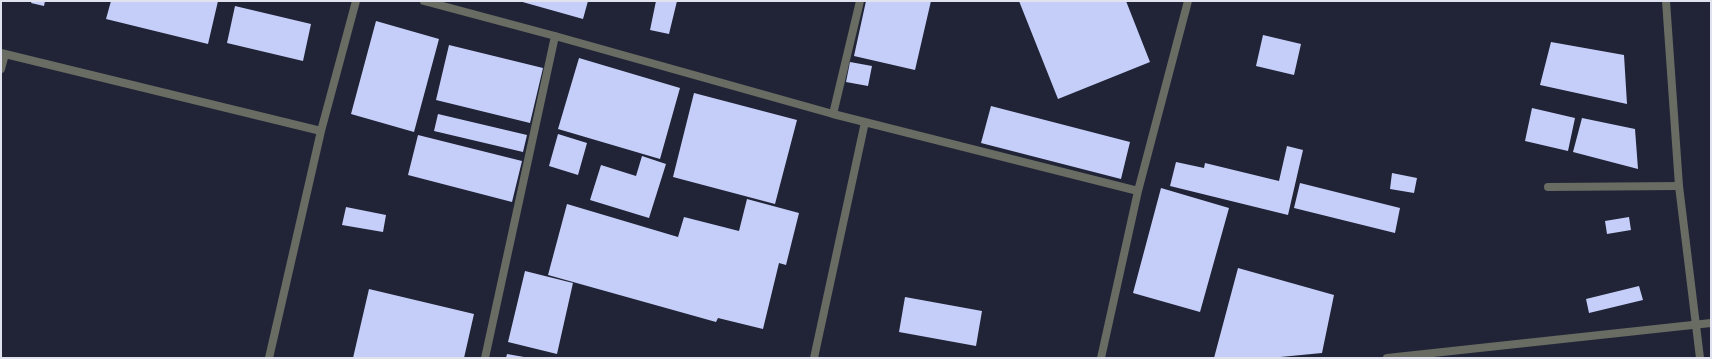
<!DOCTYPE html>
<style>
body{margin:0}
#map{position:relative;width:1712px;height:359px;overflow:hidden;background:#202436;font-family:"Golos Text",sans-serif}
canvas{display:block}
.frame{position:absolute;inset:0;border:2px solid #e0e3ef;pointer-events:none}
</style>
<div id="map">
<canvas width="1712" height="359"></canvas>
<div class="frame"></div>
</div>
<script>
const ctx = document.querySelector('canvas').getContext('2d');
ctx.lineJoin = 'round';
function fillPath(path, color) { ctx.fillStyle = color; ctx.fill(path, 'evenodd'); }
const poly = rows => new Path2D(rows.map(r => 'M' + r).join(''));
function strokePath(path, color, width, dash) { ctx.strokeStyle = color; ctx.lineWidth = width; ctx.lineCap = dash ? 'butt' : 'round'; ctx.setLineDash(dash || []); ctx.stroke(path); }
fillPath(poly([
 [32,1,45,1,44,6,31,3],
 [111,1,218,1,208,44,106,19],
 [519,1,588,1,583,19],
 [656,1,677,1,669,34,650,30],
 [866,1,931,1,915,70,854,56],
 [1019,1,1126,1,1150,62,1058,99],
 [235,6,311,24,303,61,227,43],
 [376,21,439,39,414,132,351,114],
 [1263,35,1301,44,1294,75,1256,66],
 [1551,42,1624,55,1627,104,1540,85],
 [449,45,543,68,530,123,436,100],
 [579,58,680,88,660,159,558,129],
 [850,62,872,66,868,86,846,82],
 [694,93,797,120,775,204,673,177],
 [991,106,1130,142,1121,179,981,143],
 [1532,108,1575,118,1568,151,1525,141],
 [438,114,527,135,523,152,434,131],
 [1582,118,1635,129,1638,169,1573,152],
 [558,134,587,143,578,175,549,166],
 [418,135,522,161,512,202,408,175],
 [1287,146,1303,150,1288,215,1170,186,1176,162,1204,168,1205,163,1279,181],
 [642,156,666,164,649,218,590,200,601,165,636,176],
 [1392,173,1417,178,1414,193,1390,189],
 [1300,183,1400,208,1395,233,1294,208],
 [1161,188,1229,208,1200,312,1133,293],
 [747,199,799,213,786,265,779,263,763,329,718,318,716,322,548,275,567,204,678,237,684,217,739,231],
 [346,207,386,215,383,232,342,225],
 [1629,217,1631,230,1607,234,1605,221],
 [1238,268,1334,295,1322,353,1270,358,1214,358],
 [525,271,573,283,557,354,508,342],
 [1639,286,1643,300,1589,313,1586,299],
 [369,289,474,314,464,358,353,358],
 [905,297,982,311,976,346,899,332],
 [507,354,524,357,524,358,506,358]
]), '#c5cef9');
strokePath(poly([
 [424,1,555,36,833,114,860,1],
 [1,53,321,131],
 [1,69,5,54],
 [833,114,1138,191],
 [1548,187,1679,186],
 [269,358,321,131,356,1],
 [485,358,555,36],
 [814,358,865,122],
 [1101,358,1138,191,1188,1],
 [1387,358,1711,323]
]), '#686c62', 8);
strokePath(poly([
 [1666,1,1679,186,1700,358]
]), '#686c62', 8);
</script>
